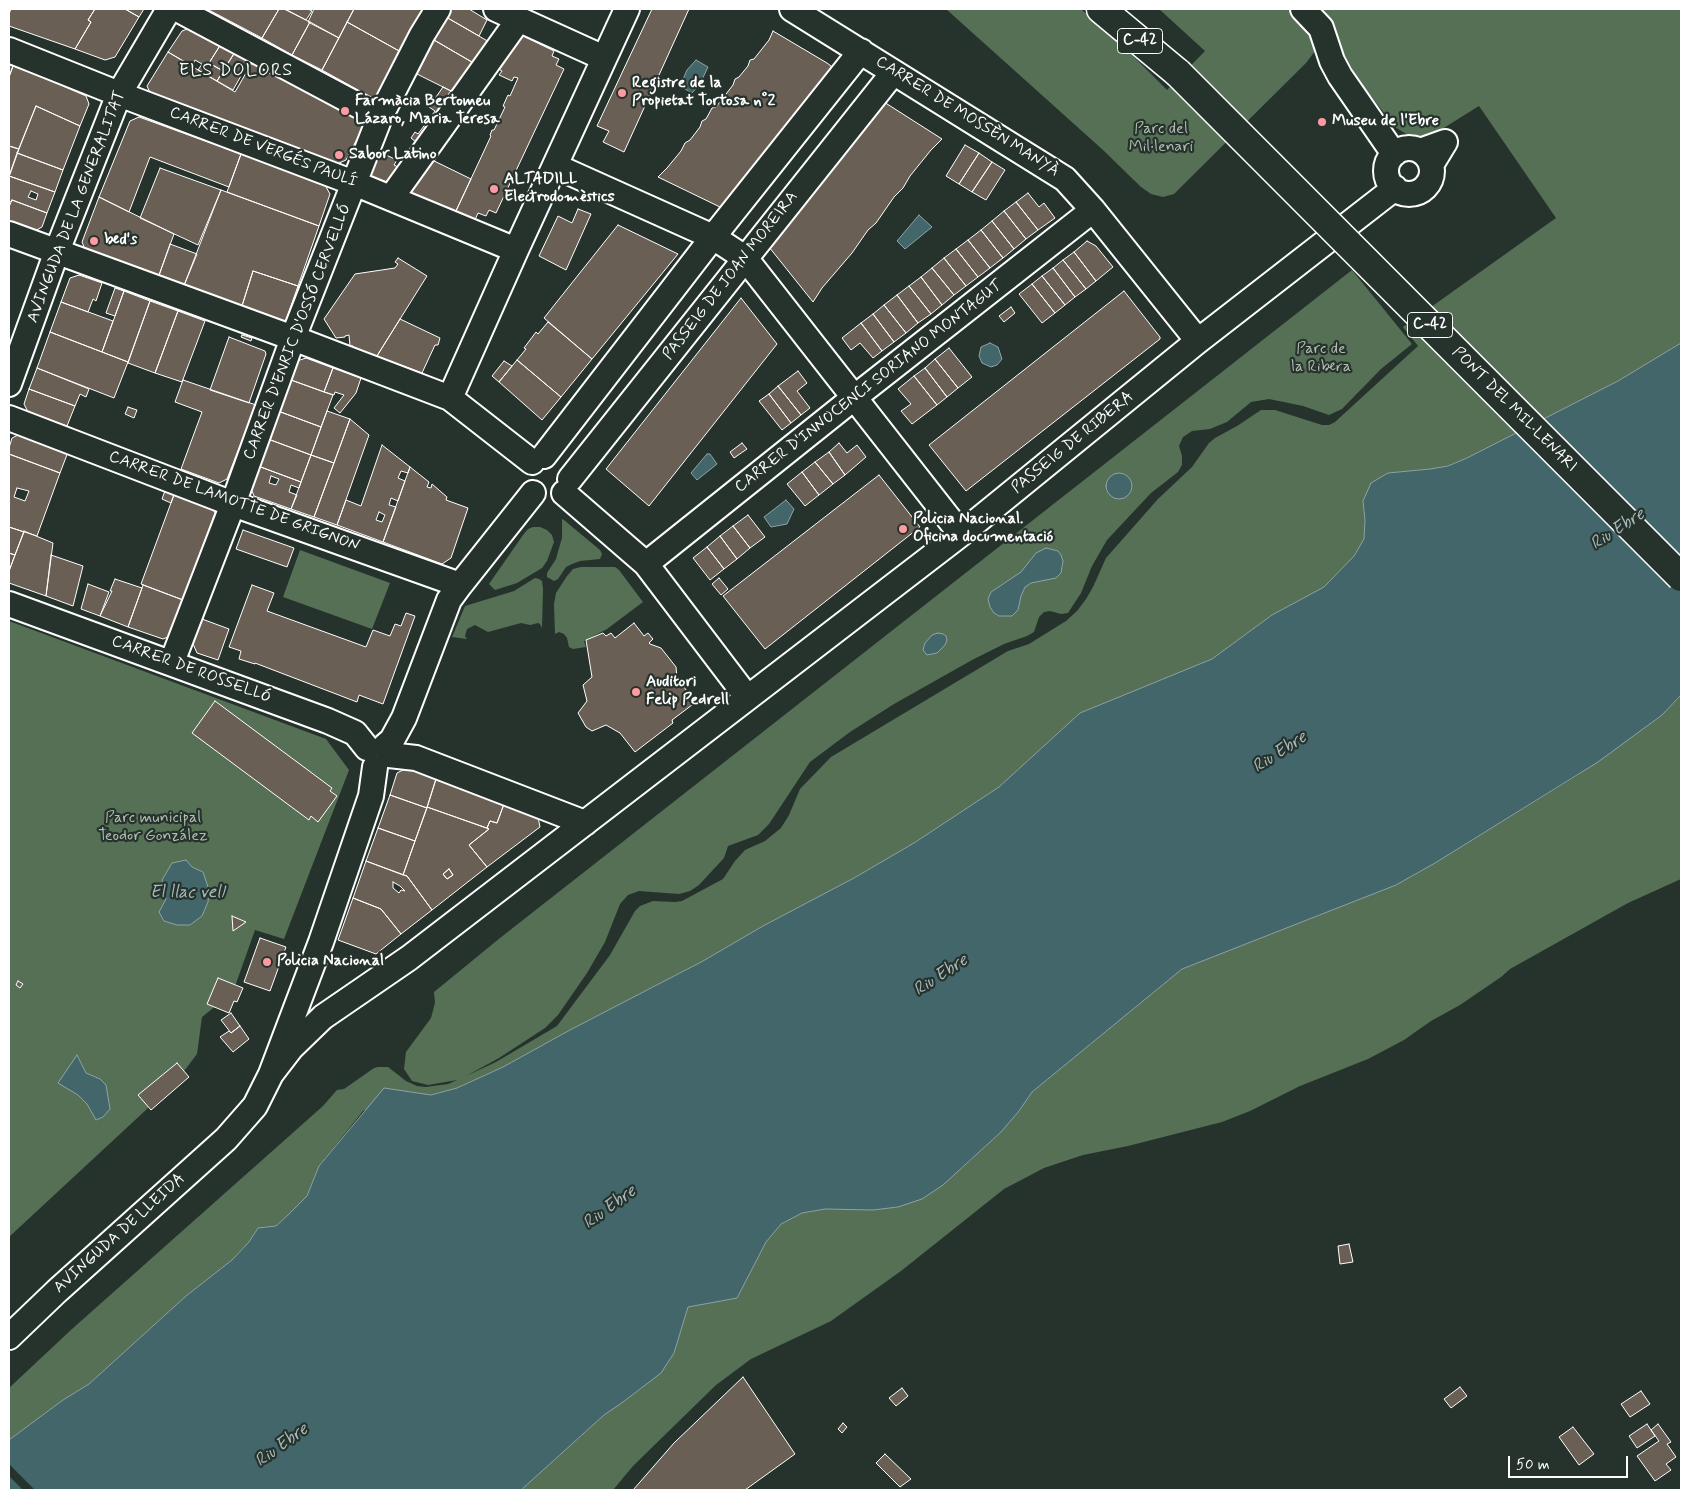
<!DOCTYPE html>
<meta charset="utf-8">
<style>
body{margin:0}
#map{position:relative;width:1690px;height:1499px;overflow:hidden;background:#26332d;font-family:Mynerve,sans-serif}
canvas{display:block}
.frame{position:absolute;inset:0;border:10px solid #fff;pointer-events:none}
.scale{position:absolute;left:1508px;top:1456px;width:120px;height:22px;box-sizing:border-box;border:2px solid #fff;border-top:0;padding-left:6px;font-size:15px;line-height:18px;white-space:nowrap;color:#fff;-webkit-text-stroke:4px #26332d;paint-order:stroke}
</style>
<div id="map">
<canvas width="1690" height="1499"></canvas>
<div class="frame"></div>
<div class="scale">50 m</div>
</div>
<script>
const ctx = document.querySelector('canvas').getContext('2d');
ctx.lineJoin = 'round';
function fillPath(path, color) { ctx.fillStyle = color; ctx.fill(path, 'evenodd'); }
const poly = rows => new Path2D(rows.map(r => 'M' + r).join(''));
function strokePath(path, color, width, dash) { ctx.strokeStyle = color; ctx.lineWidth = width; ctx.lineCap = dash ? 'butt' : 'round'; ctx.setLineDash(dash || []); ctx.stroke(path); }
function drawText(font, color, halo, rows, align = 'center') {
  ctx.font = font + ' Mynerve,sans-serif'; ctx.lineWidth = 4.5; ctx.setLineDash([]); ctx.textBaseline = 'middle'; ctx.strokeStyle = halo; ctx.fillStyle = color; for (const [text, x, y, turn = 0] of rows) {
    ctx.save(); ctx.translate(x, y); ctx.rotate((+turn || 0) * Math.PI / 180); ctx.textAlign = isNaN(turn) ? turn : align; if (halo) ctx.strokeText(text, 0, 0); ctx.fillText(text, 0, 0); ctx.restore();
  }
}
fillPath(poly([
 [946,9,1081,9,1137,60,1167,90,1205,51,1159,9,1291,9,1299,17,1315,37,1315,51,1306,63,1183,185,1174,194,1163,197,1151,194,1141,187,1103,150],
 [1319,9,1681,9,1681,343,1618,381,1467,458,1448,466,1430,469,1388,473,1363,501,1365,520,1364,539,1354,556,1324,587,1272,615,1212,659,1080,713,999,787,914,843,854,878,763,926,703,961,570,1030,503,1067,457,1088,431,1095,412,1093,363,1111,319,1166,307,1196,288,1215,276,1226,258,1228,249,1242,232,1260,186,1296,89,1384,63,1400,9,1440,9,1388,72,1329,323,1106,337,1090,344,1089,374,1068,378,1067,388,1067,406,1081,417,1086,426,1087,448,1084,457,1080,428,1085,412,1081,404,1069,406,1052,431,1018,435,1003,434,992,500,938,1352,270,1412,344,1381,369,1342,409,1329,415,1303,406,1269,399,1251,402,1227,422,1210,429,1192,431,1183,437,1179,446,1182,456,1182,465,1178,472,1151,493,1107,540,1092,566,1081,593,1068,613,1061,614,1050,611,1044,612,1039,617,1034,632,1027,636,1004,644,972,660,894,704,850,732,810,762,769,824,758,835,728,846,724,858,699,885,690,891,679,894,639,891,628,895,620,904,605,942,587,973,558,1015,545,1028,499,1058,466,1076,496,1062,557,1026,610,955,635,911,640,906,653,901,675,902,682,901,723,879,735,861,745,850,765,841,781,828,789,815,800,789,831,757,1008,651,1029,644,1066,621,1077,611,1086,599,1093,587,1106,558,1158,499,1192,467,1209,443,1215,438,1237,426,1261,410,1275,410,1322,425,1329,425,1335,422,1418,346,1403,327,1556,218,1479,106,1434,134,1420,140,1408,135,1395,127,1359,81],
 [562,519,564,520,600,550,602,554,600,559,580,561,572,564,566,567,558,579,554,581,547,577,547,573,556,559,559,548,562,538],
 [533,527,540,527,547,530,552,535,554,542,547,561,542,568,517,583,495,590,489,584,523,535,528,529],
 [300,550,390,583,372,629,283,597],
 [581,567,615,567,619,570,643,602,607,629,584,641,586,647,573,649,569,647,567,638,564,634,559,632,555,634,554,604,556,593,567,576,573,569],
 [535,578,539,579,542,581,543,589,542,628,540,624,538,623,530,625,521,623,488,632,475,625,467,629,465,636,467,639,452,637,465,606,514,591],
 [9,621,326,739,349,770,284,939,255,930,233,992,202,1017,197,1054,175,1083,9,1237],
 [1681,695,1681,879,1628,903,1510,969,1501,977,1460,1005,1431,1021,1404,1040,1368,1059,1300,1086,1250,1111,1222,1122,1128,1146,1083,1155,1044,1168,1004,1189,901,1271,831,1321,751,1359,716,1385,633,1466,613,1490,521,1490,604,1415,643,1387,674,1353,688,1307,737,1298,766,1242,781,1224,802,1213,825,1209,873,1210,898,1207,962,1168,1001,1132,1019,1111,1032,1092,1182,969,1396,885,1435,863,1578,775,1662,715]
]), '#567056');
const water = poly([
 [696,60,708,67,700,84,692,93,680,86,687,70,696,60],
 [919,215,932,227,905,249,897,241,919,215],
 [990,343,998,347,1002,359,997,365,991,367,982,363,979,356,981,347,990,343],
 [1681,343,1681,695,1662,715,1598,762,1435,863,1396,885,1182,969,1032,1092,1019,1111,1001,1132,943,1185,922,1199,898,1207,873,1210,825,1209,802,1213,781,1224,766,1242,737,1298,688,1307,674,1353,661,1373,623,1402,604,1415,521,1490,9,1490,9,1440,63,1400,89,1384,186,1296,232,1260,249,1242,258,1228,276,1226,288,1215,307,1196,319,1166,384,1088,431,1095,457,1088,503,1067,570,1030,703,961,763,926,854,878,914,843,999,787,1080,713,1212,659,1272,615,1324,587,1354,556,1364,539,1365,520,1363,501,1371,483,1388,473,1430,469,1448,466,1467,458,1618,381,1681,343],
 [707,454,710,454,717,464,697,480,691,473,707,454],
 '1106 486a13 13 0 1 1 26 0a13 13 0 1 1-26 0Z',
 [786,500,794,509,787,524,771,527,764,517,786,500],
 [1046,548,1058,551,1061,555,1063,561,1061,573,1056,578,1031,583,1025,587,1021,596,1018,610,1012,616,999,616,994,613,990,607,988,599,991,592,1021,572,1036,553,1046,548],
 [938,633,943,634,946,636,947,640,945,645,937,653,927,655,923,650,925,643,932,635,938,633],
 [186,860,192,867,203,872,209,890,208,902,202,916,190,925,177,925,164,921,159,912,166,899,162,880,172,863,186,860],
 [77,1055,86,1073,100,1079,106,1085,110,1109,103,1117,96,1120,87,1104,78,1095,58,1083,77,1055]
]);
fillPath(water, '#43666a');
strokePath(water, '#8ea3a6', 1);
fillPath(poly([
 [9,1464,35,1490,23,1490,9,1476]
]), '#26332d');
const building = poly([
 [11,9,95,9,88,20,91,22,75,49,9,26,9,14,11,9],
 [95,9,125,9,139,17,115,57,105,60,75,49,91,22,88,20,95,9],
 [125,9,144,9,139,17,125,9],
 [207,9,279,9,262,38,207,9],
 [279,9,284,9,310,22,292,55,262,38,279,9],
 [285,9,308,9,312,11,306,20,285,9],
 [314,9,354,9,339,38,308,22,314,9],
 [354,9,423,9,401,52,347,22,354,9],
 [451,9,469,9,487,20,479,36,446,17,451,9],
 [652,9,689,9,624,152,603,142,609,131,597,126,652,9],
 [446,17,491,43,477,65,434,40,446,17],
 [310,22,339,38,322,70,292,55,310,22],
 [347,22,401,52,376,100,322,70,347,22],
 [190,28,221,44,209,63,223,71,217,81,198,70,202,64,195,60,192,66,168,52,182,31,190,28],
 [773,31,827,63,831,66,832,69,723,207,720,207,658,177,667,168,681,151,685,143,690,140,700,127,702,121,706,119,712,108,716,107,733,85,735,79,739,77,748,66,750,60,754,59,769,40,773,31],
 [519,34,554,51,552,56,559,59,556,65,564,69,496,213,489,210,486,216,478,213,474,222,455,213,491,136,490,135,492,130,494,130,505,107,503,106,508,95,510,96,518,78,514,77,512,81,499,75,502,71,495,67,519,34],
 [434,40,477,65,457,94,417,74,434,40],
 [221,44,235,52,223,71,209,63,221,44],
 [168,52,235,92,253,61,360,119,363,128,346,160,337,164,151,95,147,86,168,52],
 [235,52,250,60,233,90,217,81,235,52],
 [9,65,13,66,9,77,9,65],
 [13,66,47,79,86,96,89,104,80,126,36,106,19,149,9,146,9,77,13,66],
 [443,87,457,94,421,146,411,138,415,132,418,134,435,111,429,107,443,87],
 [884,102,942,139,931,150,910,176,903,188,894,197,876,223,868,230,852,253,822,288,813,302,769,247,884,102],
 [36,106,80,126,63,170,17,153,36,106],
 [139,117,241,154,229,187,150,157,129,212,99,197,130,121,139,117],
 [965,145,979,153,959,184,946,176,965,145],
 [9,146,19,149,9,177,9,146],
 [17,153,63,170,55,192,9,176,17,153],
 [979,153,992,162,972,192,959,184,979,153],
 [241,154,325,185,330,194,319,226,227,192,241,154],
 [375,155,383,159,386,155,397,160,394,165,404,170,393,184,372,177,368,167,375,155],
 [428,158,471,179,455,213,405,190,428,158],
 [992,162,1005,170,986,200,972,192,992,162],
 [160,168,221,190,198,245,140,218,160,168],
 [9,176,55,192,47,213,12,200,11,202,9,201,9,176],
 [31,191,38,194,36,200,28,197,31,191],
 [221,190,319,226,298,286,253,271,241,309,183,288,221,190],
 [1028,193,1039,207,1044,203,1055,218,1038,230,1016,202,1028,193],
 [99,197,174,234,158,278,86,252,82,242,99,197],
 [12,200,47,213,42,227,33,232,9,223,9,207,12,200],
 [1016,202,1038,230,1026,239,1004,211,1016,202],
 [578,209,591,214,566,270,539,256,558,216,572,223,578,209],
 [1004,211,1026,239,1014,249,992,221,1004,211],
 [992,221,1014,249,1003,258,981,230,992,221],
 [618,225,678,254,592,359,544,318,618,225],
 [981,230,1003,258,990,268,968,240,981,230],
 [968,240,990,268,978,277,956,249,968,240],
 [1087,241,1096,246,1113,267,1096,281,1074,252,1087,241],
 [170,244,197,254,183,288,158,278,170,244],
 [956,249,978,277,966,286,944,258,956,249],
 [1074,252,1096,281,1086,289,1063,260,1074,252],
 [398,258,427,276,375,359,354,350,353,346,350,346,349,335,345,336,345,337,336,338,324,319,355,274,395,268,398,264,395,262,398,258],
 [944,258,966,286,954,295,932,268,944,258],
 [1063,260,1086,289,1075,297,1053,268,1063,260],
 [932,268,954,295,942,305,921,277,932,268],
 [1053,268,1075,297,1065,305,1042,276,1053,268],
 [253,271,298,286,286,320,280,323,241,309,253,271],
 [79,275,102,283,96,301,93,299,88,312,61,302,70,278,79,275],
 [1042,276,1065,305,1055,313,1032,284,1042,276],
 [921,277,942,305,931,314,909,286,921,277],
 [1032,284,1055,313,1042,323,1019,294,1032,284],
 [909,286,931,314,918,323,897,295,909,286],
 [115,288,124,291,115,316,106,313,115,288],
 [124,291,150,301,128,362,102,352,124,291],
 [1124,291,1160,337,1160,339,966,491,929,445,1124,291],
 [897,295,918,323,906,333,884,305,897,295],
 [741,298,777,344,649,506,606,469,741,298],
 [150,301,178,311,155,373,128,363,150,301],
 [61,302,113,321,102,352,50,332,61,302],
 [884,305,906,333,894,342,873,314,884,305],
 [1011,307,1015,313,1004,322,999,316,1011,307],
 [178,311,205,321,182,382,155,373,178,311],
 [873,314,894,342,882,351,861,323,873,314],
 [400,319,440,338,438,345,435,345,422,373,377,356,400,319],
 [548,322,592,359,561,397,517,360,526,349,524,348,536,332,538,334,548,322],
 [861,323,882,351,873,358,860,343,851,350,842,338,861,323],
 [50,332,128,362,114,398,37,368,50,332],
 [242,335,252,338,251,341,241,337,242,335],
 [229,337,265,351,266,354,249,403,210,390,229,337],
 [949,348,972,377,958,388,935,359,949,348],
 [306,358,333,368,324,392,291,380,297,361,306,358],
 [935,359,958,388,947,397,925,368,935,359],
 [517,360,561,397,542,420,499,382,517,360],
 [504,361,512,366,499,382,492,376,504,361],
 [37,368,89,389,86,397,80,394,75,406,29,389,37,368],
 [333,368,361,378,356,393,340,413,334,408,344,395,335,392,334,395,324,392,333,368],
 [925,368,947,397,937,405,914,376,925,368],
 [798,371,807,383,797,391,810,408,801,415,778,386,798,371],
 [914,376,937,405,912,424,901,411,911,404,898,389,914,376],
 [183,380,256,405,227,479,219,483,181,469,202,412,175,402,183,380],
 [291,380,333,395,321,427,278,411,291,380],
 [778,386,801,415,791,423,769,394,778,386],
 [29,389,75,406,67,426,28,412,24,404,29,389],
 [769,394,791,423,782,430,759,401,769,394],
 [128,407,137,410,134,418,125,414,128,407],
 [278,411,321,427,311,455,268,439,278,411],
 [327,411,350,419,334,463,311,455,327,411],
 [350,419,369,435,337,525,314,517,350,419],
 [20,434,68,452,60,473,9,454,9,448,12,438,20,434],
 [268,439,311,455,301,482,258,466,268,439],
 [742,443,747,449,734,458,730,452,742,443],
 [839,443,847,453,857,445,866,457,845,475,829,452,839,443],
 [382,445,410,467,408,473,401,471,398,478,405,481,398,501,391,498,389,505,396,507,383,542,337,525,346,500,361,506,382,445],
 [379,512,385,515,382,522,376,520,379,512],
 [829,452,845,475,833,484,815,462,829,452],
 [9,454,60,473,37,536,9,527,9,454],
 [17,488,29,491,25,501,14,497,17,488],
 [311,455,334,463,314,517,291,509,311,455],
 [815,462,833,484,819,495,802,472,815,462],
 [258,466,301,482,299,488,291,485,289,492,297,495,291,509,254,496,250,486,258,466],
 [271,476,279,479,276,485,269,483,271,476],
 [410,467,429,482,427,487,431,488,432,484,447,497,446,500,468,508,451,558,442,564,383,542,410,467],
 [802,472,819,495,805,506,787,484,802,472],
 [879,475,920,527,765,649,723,596,879,475],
 [166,488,175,492,171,503,162,499,166,488],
 [175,492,211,505,215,513,183,600,141,584,175,492],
 [748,515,765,537,750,548,733,526,748,515],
 [733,526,750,548,737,559,720,536,733,526],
 [9,527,24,532,15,555,9,553,9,527],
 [243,530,294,548,287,567,236,549,243,530],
 [24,531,53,543,46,596,9,583,9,571,24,531],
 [720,536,737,559,724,569,707,547,720,536],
 [707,547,724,569,710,580,693,558,707,547],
 [9,553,15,555,9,571,9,553],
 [51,555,83,566,73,606,46,596,51,555],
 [719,578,728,589,721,595,712,584,719,578],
 [115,579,142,588,128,627,100,616,112,591,110,591,115,579],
 [88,584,109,592,100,616,81,609,88,584],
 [143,585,183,600,170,636,163,639,128,627,143,585],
 [252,585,274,593,267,611,366,647,373,630,390,636,395,624,401,626,406,613,415,616,383,704,359,695,357,702,255,663,255,664,239,659,241,651,229,647,252,585],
 [202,619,229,629,218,660,197,653,193,644,202,619],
 [634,623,644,636,648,633,653,639,649,643,650,644,661,648,676,667,677,678,693,699,689,702,692,705,672,720,673,723,635,752,620,733,606,725,592,731,586,727,578,713,587,701,583,685,592,677,586,640,603,633,606,636,611,633,615,638,634,623],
 [215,701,332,788,330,791,337,796,318,822,311,816,309,820,192,733,215,701],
 [407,768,436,779,427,808,390,795,397,773,407,768],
 [436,779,504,804,497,823,490,821,487,828,427,807,436,779],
 [390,795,427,808,415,841,378,828,390,795],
 [504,804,538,817,540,827,487,867,469,845,489,829,487,828,490,821,497,823,504,804],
 [427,807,489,829,469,845,487,867,432,910,407,876,403,875,427,807],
 [449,869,453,875,447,879,443,874,449,869],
 [378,828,415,841,403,875,366,861,378,828],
 [366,861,407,876,432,910,401,934,381,909,353,898,366,861],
 [393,882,400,886,405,891,401,890,399,893,393,888,393,882],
 [449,869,453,875,447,879,443,874,449,869],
 [353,898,381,909,401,934,376,954,338,940,353,898],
 [232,916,246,922,233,931,232,916],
 [260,938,286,947,270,991,244,982,260,938],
 [218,978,243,988,237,1002,234,1001,229,1013,207,1004,218,978],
 [18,981,23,984,20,988,16,985,18,981],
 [231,1013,240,1026,231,1033,221,1020,231,1013],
 [240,1026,249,1039,233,1052,220,1037,229,1031,231,1033,240,1026],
 [177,1063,189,1077,151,1110,138,1095,177,1063],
 [1349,1244,1353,1262,1340,1264,1338,1246,1349,1244],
 [743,1377,795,1454,745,1490,633,1490,674,1443,743,1377],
 [1460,1387,1467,1396,1451,1408,1444,1399,1460,1387],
 [902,1388,908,1396,896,1406,889,1398,902,1388],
 [1641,1391,1650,1404,1630,1417,1621,1404,1641,1391],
 [843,1423,847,1427,842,1433,838,1429,843,1423],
 [1647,1424,1655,1436,1637,1448,1629,1436,1647,1424],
 [1658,1424,1671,1442,1667,1444,1676,1457,1666,1464,1671,1470,1655,1481,1637,1456,1659,1441,1651,1430,1658,1424],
 [1573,1427,1594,1454,1579,1465,1559,1437,1573,1427],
 [885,1454,911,1479,900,1487,876,1463,885,1454]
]);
fillPath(building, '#6a5f54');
strokePath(building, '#fff', 1);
const minor = poly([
 [177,9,380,117],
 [496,9,604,58],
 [792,9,1065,179,1093,210,1198,341],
 [1303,9,1321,28,1332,61,1340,76,1394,154],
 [9,50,119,94,354,183,516,250],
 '1386 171a23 23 0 1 1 46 0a23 23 0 1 1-46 0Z',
 [1420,151,1445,142,1431,165],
 [555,166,713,237,745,258,961,534],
 [391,198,519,19],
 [9,234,293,338,450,398,532,462],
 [9,384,57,251,119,94,169,9],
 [450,398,516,250,627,9],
 [9,418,233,504,460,585],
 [544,456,713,237,861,51],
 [570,479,893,73],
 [564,493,646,564,747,697],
 [646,564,855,397,1093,210],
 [9,604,328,721,355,733,367,748],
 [172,662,233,504,293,338,380,117,422,35,438,9],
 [385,746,392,740,404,718,449,600,460,585,533,493],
 [389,755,416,758,585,823],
 [271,1074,291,1048,323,1017,409,958,961,534,1198,341,1395,188],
 [9,1337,57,1291,226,1139,255,1106,271,1074,321,942,371,796,375,767]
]);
const major = poly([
 [1101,9,1178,73]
]);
strokePath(minor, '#fff', 28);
strokePath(major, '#fff', 31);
strokePath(minor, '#26332d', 24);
strokePath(major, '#26332d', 28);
const majorBridge = poly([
 [1178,73,1681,577]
]);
strokePath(majorBridge, '#fff', 31, []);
strokePath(majorBridge, '#26332d', 28);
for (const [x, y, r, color] of [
 [622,93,5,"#ff9aa2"],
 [345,111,5,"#ff9aa2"],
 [1322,122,5,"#ff9aa2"],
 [339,155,5,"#ff9aa2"],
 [494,189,5,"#ff9aa2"],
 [94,241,5,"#ff9aa2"],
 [903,529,5,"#ff9aa2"],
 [636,692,5,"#ff9aa2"],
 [267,962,5,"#ff9aa2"]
]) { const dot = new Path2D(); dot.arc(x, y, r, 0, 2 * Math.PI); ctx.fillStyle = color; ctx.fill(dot); strokePath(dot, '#26332d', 2); }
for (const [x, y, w] of [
 [1140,41,45],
 [1430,325,45]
]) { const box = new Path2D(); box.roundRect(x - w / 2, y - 12.5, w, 25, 4); ctx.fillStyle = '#26332d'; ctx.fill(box); strokePath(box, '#fff', 1); }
drawText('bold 15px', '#fff', null, [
 ["C-42",1140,41],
 ["C-42",1430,325]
]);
drawText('bold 16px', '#fff', '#26332d', [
 ["Registre de la",632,84],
 ["Propietat Tortosa n°2",632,102],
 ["Farmàcia Bertomeu",355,102],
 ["Lázaro, Maria Teresa",355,120],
 ["Museu de l'Ebre",1332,122],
 ["Sabor Latino",349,155],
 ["ALTADILL",504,180],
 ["Electrodomèstics",504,198],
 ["bed's",104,241],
 ["Policia Nacional.",913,520],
 ["Oficina documentació",913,538],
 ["Auditori",646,683],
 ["Felip Pedrell",646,701],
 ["Policia Nacional",277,962]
], 'left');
drawText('16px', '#fff', '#26332d', [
 ["CARRER DE MOSSÈN MANYÀ",967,117,32],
 ["CARRER DE VERGÉS PAULÍ",263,148,21],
 ["AVINGUDA DE LA GENERALITAT",77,207,-69],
 ["PASSEIG DE JOAN MOREIRA",731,276,-52],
 ["CARRER D'ENRIC D'OSSÓ CERVELLÓ",298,332,-69],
 ["CARRER D'INNOCENCI SORIANO MONTAGUT",869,387,-38],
 ["PONT DEL MIL·LENARI",1514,410,45],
 ["PASSEIG DE RIBERA",1073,443,-39],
 ["CARRER DE LAMOTTE DE GRIGNON",234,502,20],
 ["CARRER DE ROSSELLÓ",191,670,20],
 ["AVINGUDA DE LLEIDA",120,1234,-42]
]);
drawText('16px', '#b3bfb3', '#26332d', [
 ["Parc del",1161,130],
 ["Mil·lenari",1161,148],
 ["Parc de",1321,350],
 ["la Ribera",1321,368],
 ["Parc municipal",153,819],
 ["Teodor González",153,837]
]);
ctx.letterSpacing = '1px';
drawText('18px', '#fff', '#26332d', [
 ["ELS DOLORS",236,71]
]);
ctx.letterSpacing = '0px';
drawText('italic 18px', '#aababc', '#26332d', [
 ["Riu Ebre",1618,530,-33],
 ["Riu Ebre",1280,753,-33],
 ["El llac vell",187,893],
 ["Riu Ebre",941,976,-33],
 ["Riu Ebre",610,1208,-36],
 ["Riu Ebre",282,1446,-36]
]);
</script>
